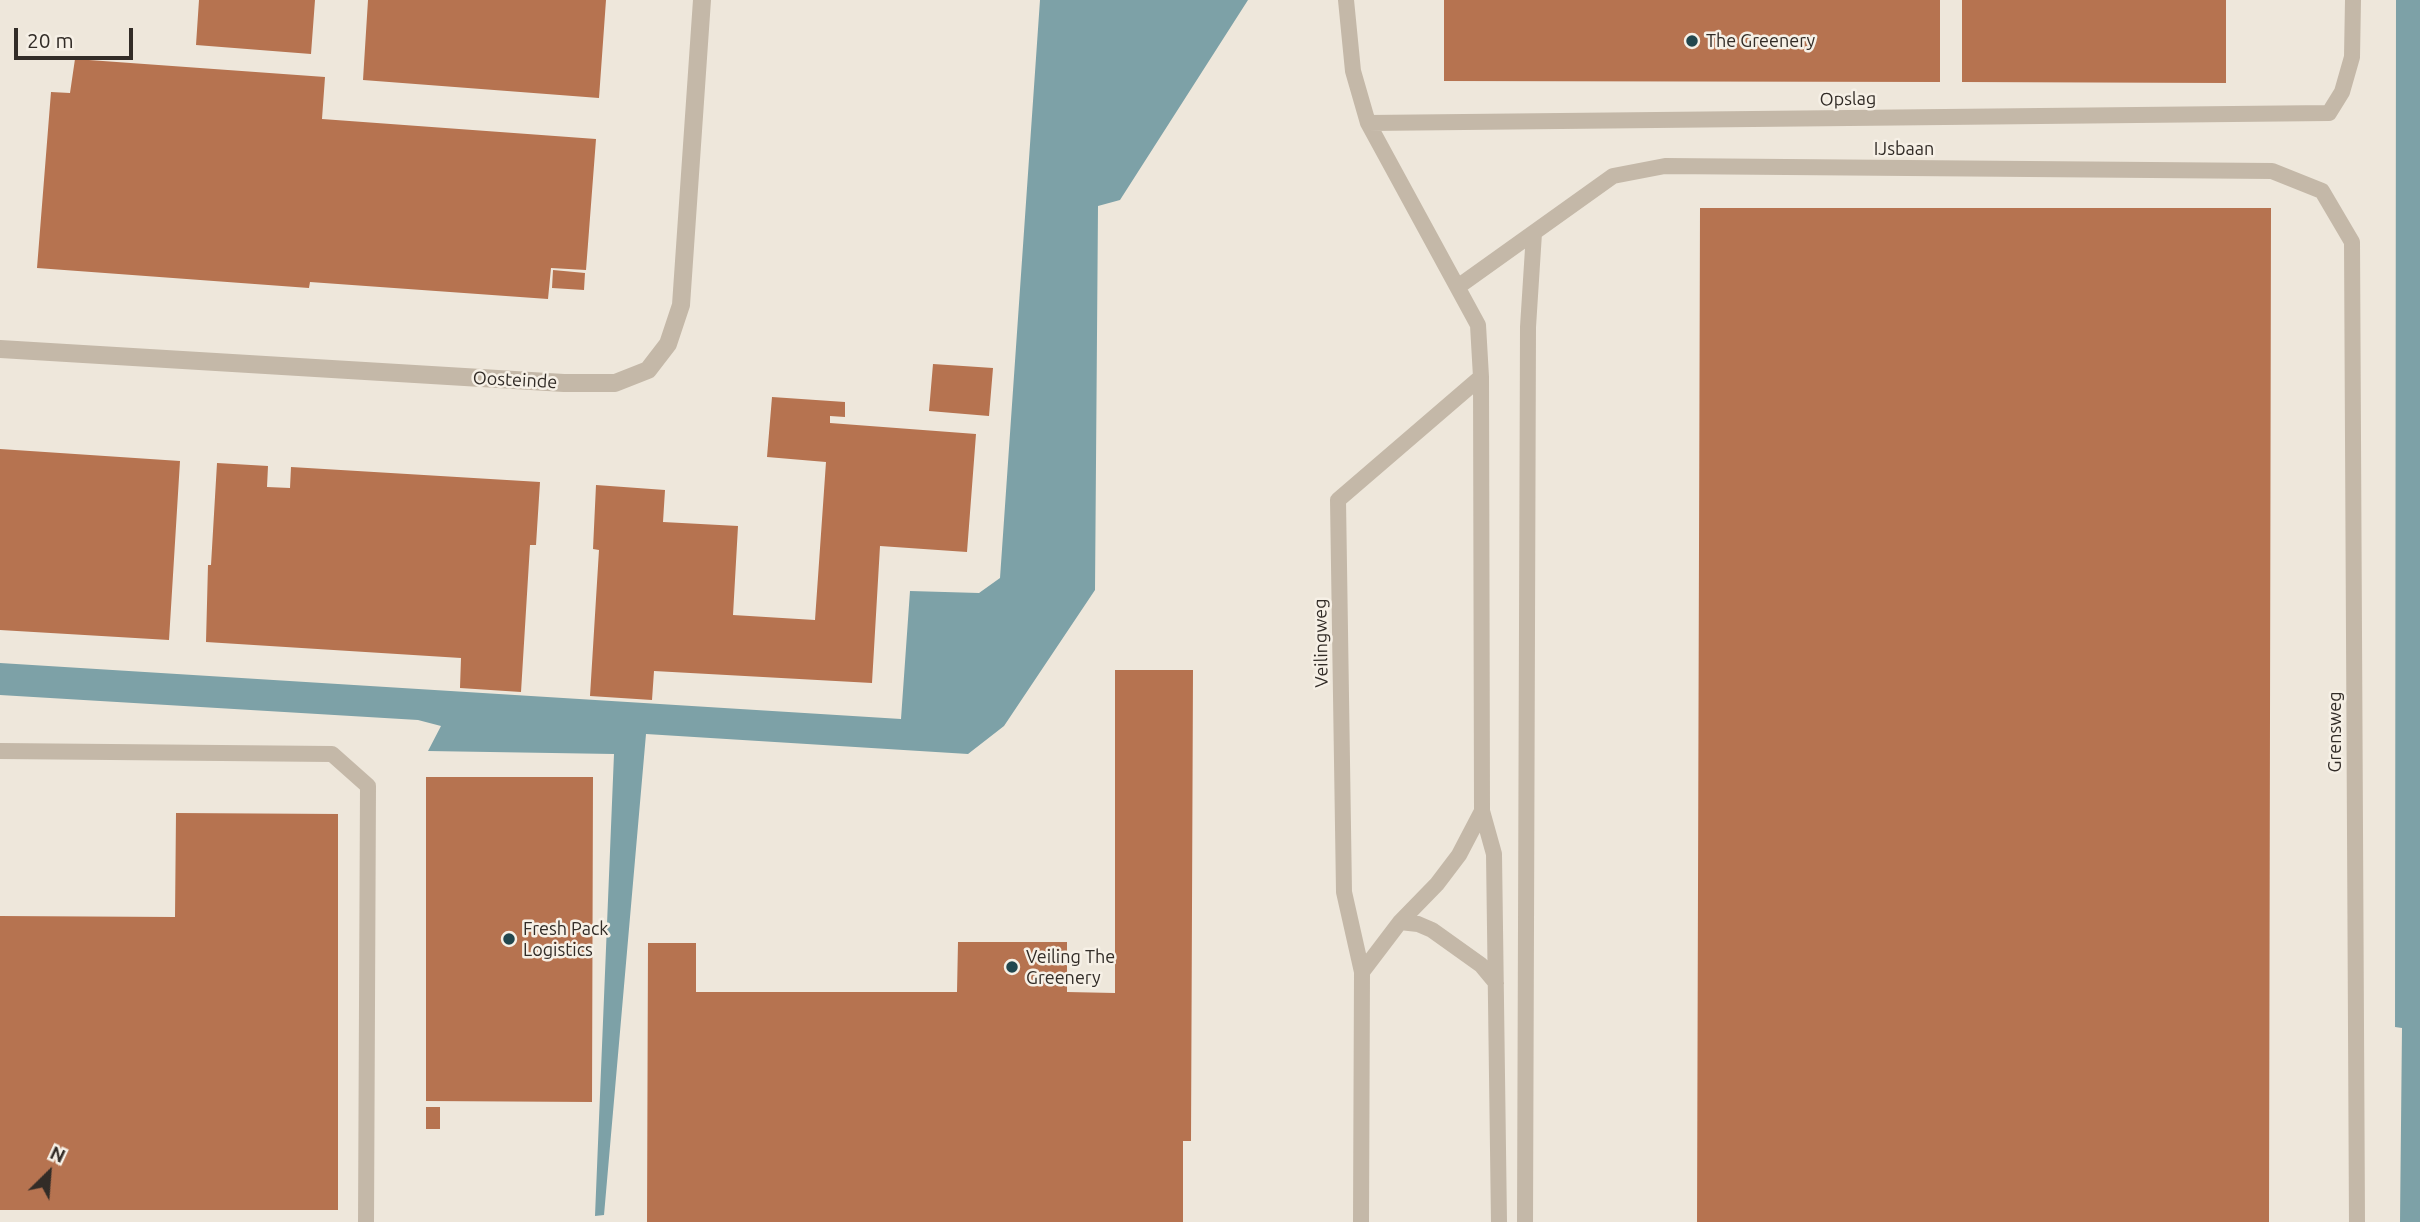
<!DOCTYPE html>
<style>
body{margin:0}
#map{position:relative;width:2420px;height:1222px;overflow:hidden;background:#eee7db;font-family:Ubuntu,sans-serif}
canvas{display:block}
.north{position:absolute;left:14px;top:1138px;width:70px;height:70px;-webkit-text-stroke:5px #f6f0e6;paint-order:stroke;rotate:25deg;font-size:19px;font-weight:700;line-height:28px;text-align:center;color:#322c27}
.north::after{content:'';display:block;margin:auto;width:24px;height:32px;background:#322c27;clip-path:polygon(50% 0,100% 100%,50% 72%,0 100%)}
.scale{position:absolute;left:14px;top:28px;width:119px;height:32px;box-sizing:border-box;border:4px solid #322c27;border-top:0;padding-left:9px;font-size:21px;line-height:24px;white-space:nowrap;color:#322c27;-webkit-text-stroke:5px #f6f0e6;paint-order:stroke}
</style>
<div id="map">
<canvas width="2420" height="1222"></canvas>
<div class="north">N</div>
<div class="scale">20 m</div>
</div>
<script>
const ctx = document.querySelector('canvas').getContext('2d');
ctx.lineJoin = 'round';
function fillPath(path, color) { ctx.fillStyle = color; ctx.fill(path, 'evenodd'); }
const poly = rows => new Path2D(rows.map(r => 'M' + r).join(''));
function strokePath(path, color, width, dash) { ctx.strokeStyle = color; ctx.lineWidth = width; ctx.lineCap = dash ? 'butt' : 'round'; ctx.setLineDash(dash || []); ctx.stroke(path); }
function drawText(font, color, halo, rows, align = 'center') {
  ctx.font = font + ' Ubuntu,sans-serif'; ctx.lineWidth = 5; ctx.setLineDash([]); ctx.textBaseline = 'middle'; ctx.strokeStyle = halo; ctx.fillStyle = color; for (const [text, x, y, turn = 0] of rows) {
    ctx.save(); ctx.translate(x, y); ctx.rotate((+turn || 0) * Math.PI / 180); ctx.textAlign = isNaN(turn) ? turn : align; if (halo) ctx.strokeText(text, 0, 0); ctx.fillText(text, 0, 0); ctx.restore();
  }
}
fillPath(poly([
 [1040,0,1248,0,1120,200,1098,206,1095,590,1004,726,968,754,646,734,604,1215,595,1216,614,754,428,751,441,726,418,720,0,695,0,663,901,719,910,591,979,593,1000,578],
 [2396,0,2420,0,2420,1222,2400,1222,2402,1028,2395,1027]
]), '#7da1a7');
fillPath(poly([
 [199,0,315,0,311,54,196,45],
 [368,0,606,0,599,98,363,80],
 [1444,0,1940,0,1940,82,1444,81],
 [1962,0,2226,0,2226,83,1962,82],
 [75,59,325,77,322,119,596,139,586,270,551,268,548,299,310,282,309,288,37,268,51,92,70,93],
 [1700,208,2271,208,2269,1222,1697,1222],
 [553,270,585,273,584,290,552,288],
 [933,364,993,368,989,416,929,411],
 [772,397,845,402,845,417,830,416,830,423,976,434,967,552,880,546,872,683,654,671,652,700,590,696,599,550,593,549,596,485,665,490,663,522,738,526,733,615,815,620,826,462,767,457],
 [0,449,180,461,169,640,0,630],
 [217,463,268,466,267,487,290,488,291,467,540,482,536,545,530,545,521,692,460,688,461,658,206,642,208,565,211,565],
 [1115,670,1193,670,1191,1141,1183,1141,1183,1222,647,1222,648,943,696,943,696,992,957,992,958,942,1067,942,1067,992,1115,993],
 [426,777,593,777,592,1102,426,1101],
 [176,813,338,814,338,1210,0,1210,0,916,175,917],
 [426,1107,440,1107,440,1129,426,1129]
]), '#b67350');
strokePath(poly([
 [1346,0,1353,71,1368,123,1478,325,1481,377,1482,811,1494,854,1499,1222],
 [1368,123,2329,113,2342,92,2352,57,2353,0],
 [1459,286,1613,176,1665,166,2272,171,2322,191,2352,242,2357,1222],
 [0,751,332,754,368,786,366,1222],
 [1400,922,1418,924,1432,930,1481,965,1496,983],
 [1362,972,1344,892,1338,500,1481,377],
 [1361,1222,1362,972,1400,922,1437,884,1459,855,1482,811],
 [1525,1222,1528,327,1534,233]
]), '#c4b8a8', 16);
strokePath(poly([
 [0,349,564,383,615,383,648,370,668,344,681,305,702,0]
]), '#c4b8a8', 18);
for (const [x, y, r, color] of [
 [1692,41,7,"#22474e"],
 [509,939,7,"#22474e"],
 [1012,967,7,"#22474e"]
]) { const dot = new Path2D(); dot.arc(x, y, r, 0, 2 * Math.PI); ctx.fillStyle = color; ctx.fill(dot); strokePath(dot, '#f6f0e6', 2.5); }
drawText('18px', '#322c27', '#f6f0e6', [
 ["The Greenery",1706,41],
 ["Fresh Pack",523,929],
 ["Logistics",523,950],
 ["Veiling The",1026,957],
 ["Greenery",1026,978]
], 'left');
drawText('18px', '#322c27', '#f6f0e6', [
 ["Opslag",1848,99,-1],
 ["IJsbaan",1904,149],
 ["Oosteinde",515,380,3],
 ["Veilingweg",1321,643,-91],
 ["Grensweg",2335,732,-90]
]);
</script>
